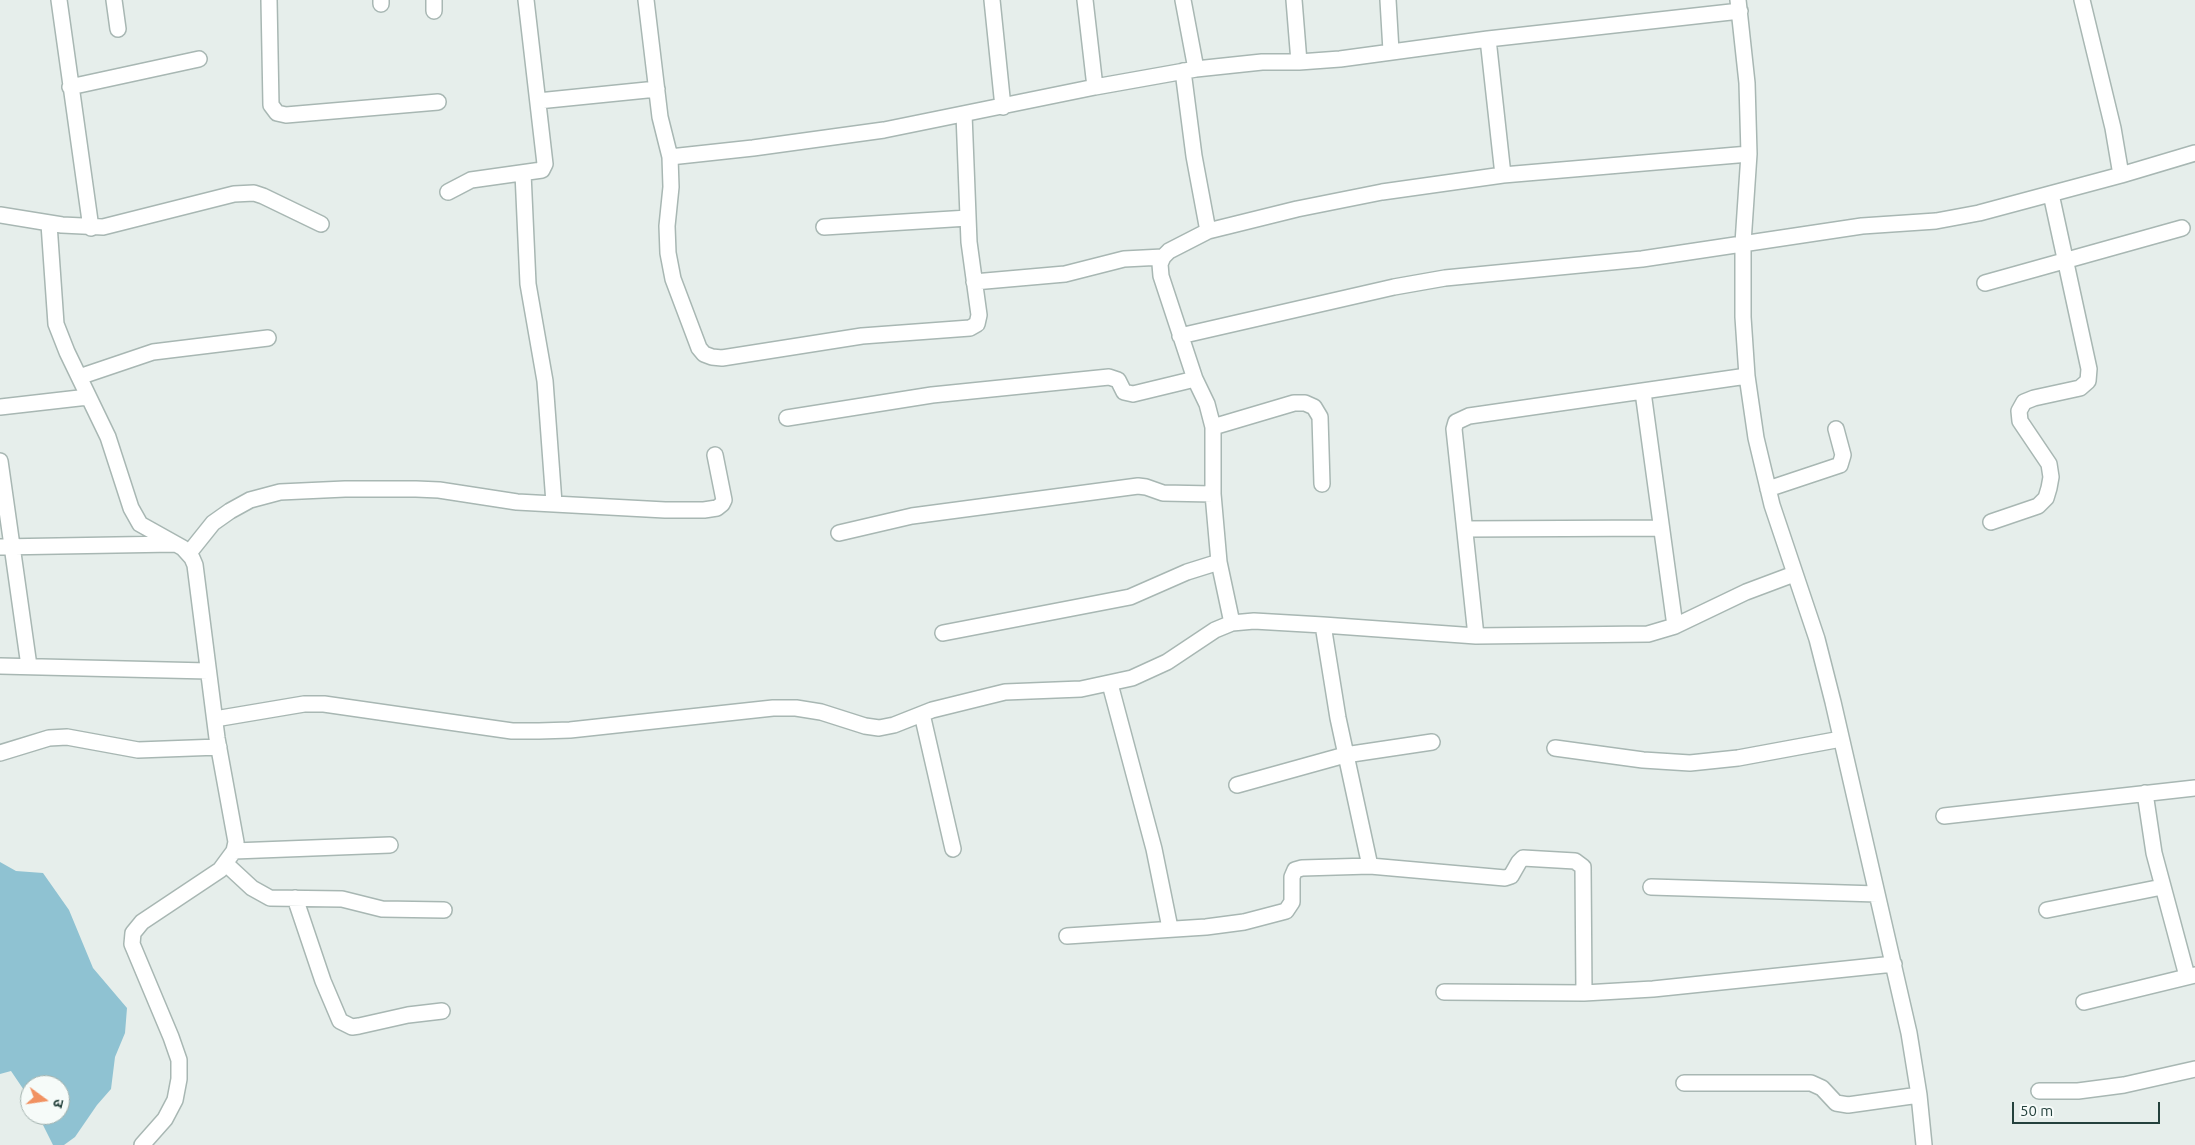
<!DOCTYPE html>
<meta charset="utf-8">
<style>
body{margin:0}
#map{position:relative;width:2195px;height:1145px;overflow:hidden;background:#e6eeeb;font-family:Ubuntu,"Noto Sans Devanagari",sans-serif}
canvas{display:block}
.north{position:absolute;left:20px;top:1075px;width:50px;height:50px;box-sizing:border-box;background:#f6fbf9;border:1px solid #a2b1ad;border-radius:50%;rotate:104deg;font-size:14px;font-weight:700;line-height:20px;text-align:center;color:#24413c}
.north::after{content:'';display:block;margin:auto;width:18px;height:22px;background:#f19161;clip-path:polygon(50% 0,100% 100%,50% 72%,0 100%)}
.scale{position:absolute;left:2012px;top:1102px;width:148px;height:22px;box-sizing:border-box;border:2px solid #24413c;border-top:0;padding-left:6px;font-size:15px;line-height:18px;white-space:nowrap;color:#24413c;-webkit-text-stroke:4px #f6fbf9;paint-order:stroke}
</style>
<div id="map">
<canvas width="2195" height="1145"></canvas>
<div class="north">उ</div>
<div class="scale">50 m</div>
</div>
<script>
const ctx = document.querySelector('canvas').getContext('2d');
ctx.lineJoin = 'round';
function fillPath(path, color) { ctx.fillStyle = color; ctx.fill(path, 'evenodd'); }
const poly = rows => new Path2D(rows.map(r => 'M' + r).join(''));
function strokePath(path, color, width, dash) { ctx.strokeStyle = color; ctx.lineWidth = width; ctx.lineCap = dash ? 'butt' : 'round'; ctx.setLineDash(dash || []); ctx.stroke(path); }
fillPath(poly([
 [0,862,16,871,43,873,69,910,93,968,127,1008,125,1033,115,1057,111,1089,97,1105,75,1137,64,1145,53,1145,38,1115,60,1115,60,1085,30,1085,30,1099,11,1071,0,1074]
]), '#8fc2d2');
const minor = poly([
 [59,0,91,228],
 [114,0,118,29],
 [269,0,271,105,277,113,286,115,438,102],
 [381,0,381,4],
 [646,0,660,117,670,157,671,187,667,226,668,253,673,279,699,348,704,354,712,357,722,358,862,336,970,328,977,324,979,315,969,242,964,114],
 [992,0,1003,107],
 [1085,0,1095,87],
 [1183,0,1196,69],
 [1294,0,1299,62],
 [1388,0,1391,51],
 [1738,0,1747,83,1749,154,1743,243,1743,317,1747,376,1756,438,1772,505,1817,639,1833,702,1909,1033,1919,1095,1924,1145],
 [2082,0,2113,128,2121,175],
 [434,11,434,0],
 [1488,39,1503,175],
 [1183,71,1194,156,1208,231],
 [70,87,199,59],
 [538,101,657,89],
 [670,157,753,148,884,130,1095,87,1196,69,1262,62,1299,62,1340,59,1488,39,1740,11],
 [523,173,528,284,545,381,554,503],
 [448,192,471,180,542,170,545,164,526,0],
 [0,215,62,225,103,227,234,194,254,193,263,196,321,224],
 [49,224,56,324,67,352,108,437,131,508,140,524,183,548,192,558,195,565,217,738,236,842,234,851,220,870,142,922,133,933,132,944,171,1037,179,1060,179,1079,175,1100,165,1119,142,1145],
 [824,227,968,218],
 [974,282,1065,274,1124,259,1163,257],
 [1985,283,2182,228],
 [1180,336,1394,287,1445,278,1642,259,1862,226,1936,221,1979,213,2121,175,2195,153],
 [79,377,153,352,268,338],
 [1643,392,1675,626],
 [0,407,88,397],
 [787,418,932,395,1109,377,1118,380,1124,392,1133,394,1195,379],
 [1213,427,1294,403,1305,403,1314,407,1320,417,1322,484],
 [0,461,29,666],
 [1768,489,1840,465,1843,455,1836,429],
 [1991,522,2038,506,2046,498,2049,488,2051,477,2049,464,2020,421,2019,411,2024,402,2034,398,2080,388,2088,381,2089,369,2051,194],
 [1465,529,1661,528],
 [839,533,912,516,1138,486,1146,487,1163,493,1213,494],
 [0,547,174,544],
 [189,553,213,523,230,511,250,500,280,492,345,489,416,489,439,490,517,502,665,510,704,510,717,508,722,504,724,500,715,455],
 [1232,623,1219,562,1213,494,1213,427,1207,404,1195,379,1161,276,1160,264,1163,257,1169,251,1208,231,1297,209,1382,192,1503,175,1749,154],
 [1323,625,1338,718,1370,866],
 [943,633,1130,597,1187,572,1219,562],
 [1476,636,1454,429,1456,422,1469,416,1747,376],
 [0,666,208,671],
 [1110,684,1154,849,1170,928],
 [922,714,953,849],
 [215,719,304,704,324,704,477,726,512,731,539,731,570,730,773,708,796,708,821,712,865,726,879,728,894,725,932,710,1005,692,1081,689,1132,678,1167,662,1215,630,1232,623,1254,621,1323,625,1476,636,1648,634,1675,626,1746,592,1794,574],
 [1555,748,1643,760,1690,763,1738,758,1841,739],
 [0,753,49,738,67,737,138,750,219,747],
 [1237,785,1345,755,1432,742],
 [2145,793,2154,853,2187,976],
 [1944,816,2195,788],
 [234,851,390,845],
 [225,863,252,888,270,898,342,899,382,909,444,910],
 [1651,887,1877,894],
 [295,898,323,981,340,1021,352,1027,359,1026,408,1015,442,1011],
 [2047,910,2162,887],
 [1067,936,1206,927,1244,922,1286,911,1292,902,1292,877,1295,870,1302,868,1370,866,1505,878,1511,876,1519,862,1523,858,1575,861,1583,867,1584,993],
 [1444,992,1584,993,1653,989,1894,964],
 [2084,1002,2195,975],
 [1684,1083,1811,1083,1822,1088,1836,1103,1848,1105,1919,1095],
 [2039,1091,2078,1091,2124,1085,2195,1069]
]);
strokePath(minor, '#a8b7b3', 18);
strokePath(minor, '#fff', 15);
</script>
